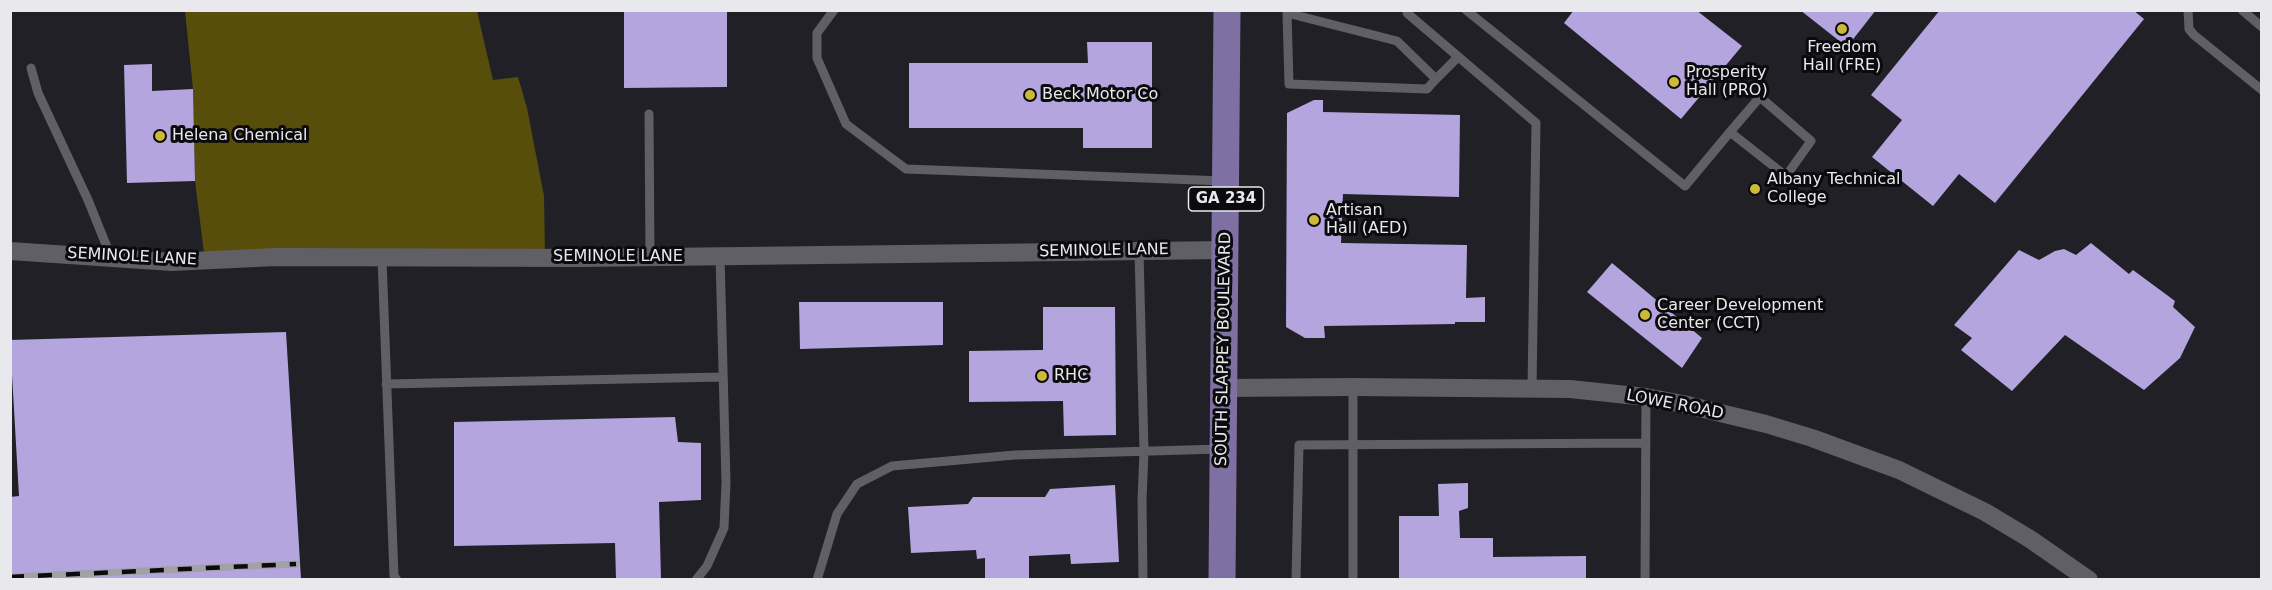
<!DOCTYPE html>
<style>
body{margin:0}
#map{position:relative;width:2272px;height:590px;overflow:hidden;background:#212026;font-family:"DejaVu Sans",sans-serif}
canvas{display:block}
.frame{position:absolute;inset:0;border:12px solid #e9e8ec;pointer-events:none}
</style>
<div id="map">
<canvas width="2272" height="590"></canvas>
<div class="frame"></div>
</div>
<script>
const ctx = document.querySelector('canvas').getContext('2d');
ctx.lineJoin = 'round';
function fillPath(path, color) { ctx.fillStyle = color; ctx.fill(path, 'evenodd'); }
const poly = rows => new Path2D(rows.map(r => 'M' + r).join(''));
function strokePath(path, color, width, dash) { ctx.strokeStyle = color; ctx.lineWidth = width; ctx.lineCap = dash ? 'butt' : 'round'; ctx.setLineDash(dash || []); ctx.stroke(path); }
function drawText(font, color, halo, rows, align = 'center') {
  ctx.font = font + ' "DejaVu Sans",sans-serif'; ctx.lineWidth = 6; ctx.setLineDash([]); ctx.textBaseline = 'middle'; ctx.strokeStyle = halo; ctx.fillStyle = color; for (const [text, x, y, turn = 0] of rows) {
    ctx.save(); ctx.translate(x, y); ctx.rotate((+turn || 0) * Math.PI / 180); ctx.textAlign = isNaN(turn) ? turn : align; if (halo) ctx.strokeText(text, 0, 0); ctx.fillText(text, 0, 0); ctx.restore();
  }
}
fillPath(poly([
 [185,11,477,11,493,80,518,77,527,108,544,196,545,257,205,261,195,181,193,89]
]), '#584e0b');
fillPath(poly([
 [624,10,727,10,727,87,624,88],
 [1574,10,1696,10,1742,46,1681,119,1564,23],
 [1800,10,1876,10,1847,47],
 [1940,10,2133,10,2144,19,1995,203,1959,174,1933,206,1872,157,1902,120,1871,95],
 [1087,42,1152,42,1152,148,1083,148,1083,128,909,128,909,63,1088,63],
 [152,64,152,91,193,89,195,181,127,183,124,65],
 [1314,100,1323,100,1323,112,1460,115,1459,197,1343,194,1341,243,1467,245,1466,298,1485,297,1485,322,1455,322,1455,324,1324,326,1325,338,1305,338,1286,327,1287,113],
 [2091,243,2129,274,2133,270,2175,301,2173,307,2195,327,2180,358,2144,390,2065,335,2012,391,1961,350,1972,338,1954,325,2019,250,2039,260,2055,251,2064,249,2076,255],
 [1612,263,1702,338,1682,368,1587,292],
 [799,302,943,302,943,345,800,349],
 [1043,307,1115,307,1116,435,1064,436,1063,401,969,402,969,351,1043,350],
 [286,332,301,579,10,579,10,497,19,496,10,340],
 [675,417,678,442,701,443,701,500,659,502,661,579,616,579,615,543,454,546,454,422],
 [1468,483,1468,508,1459,511,1460,538,1493,538,1493,557,1586,556,1586,579,1399,579,1399,516,1439,516,1438,484],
 [1115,485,1119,562,1071,564,1070,554,1029,556,1029,579,985,579,985,558,977,559,976,550,911,553,908,507,968,504,973,497,1045,497,1050,489]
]), '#b4a5de');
strokePath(poly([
 [834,10,817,33,817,58,846,124,906,169,1224,181],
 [1408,10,1407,13,1536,123,1532,389],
 [1466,10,1685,186,1730,132,1760,97,1811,141,1786,176,1730,132],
 [2188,10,2189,29,2194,35,2262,90],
 [2242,10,2262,27],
 [31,68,38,93,88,200,111,257],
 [1436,79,1397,41,1287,13,1289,84,1427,89,1436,79,1458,57],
 [649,114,650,257],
 [1139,251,1144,451,1142,500,1143,580],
 [382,259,394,576,397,580],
 [386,384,723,377],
 [1353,387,1353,580],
 [696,580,707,566,724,528,726,482,720,256],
 [817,580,837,514,857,484,892,466,1015,455,1220,449],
 [1296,580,1299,445,1646,443],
 [1645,580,1646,397]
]), '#615f66', 9);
strokePath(poly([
 [10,251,172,262,276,257,580,258,1226,250],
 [1223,388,1353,387,1570,389,1646,397,1683,404,1766,424,1812,438,1899,470,1985,512,2030,539,2089,580]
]), '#615f66', 18);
strokePath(poly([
 [1222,580,1227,10]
]), '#7f70a3', 27);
const rail = poly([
 [10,577,296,564]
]);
strokePath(rail, '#a2a1a6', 7);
strokePath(rail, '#0b0a0d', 4.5, [14]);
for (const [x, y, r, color] of [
 [1842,29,6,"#cdb938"],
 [1674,82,6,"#cdb938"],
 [1030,95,6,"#cdb938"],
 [160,136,6,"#cdb938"],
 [1755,189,6,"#cdb938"],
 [1314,220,6,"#cdb938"],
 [1645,315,6,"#cdb938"],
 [1042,376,6,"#cdb938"]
]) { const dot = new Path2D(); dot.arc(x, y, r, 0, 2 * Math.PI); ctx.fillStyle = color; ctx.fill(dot); strokePath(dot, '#0b0a0d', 2); }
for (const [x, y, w] of [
 [1226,199,75]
]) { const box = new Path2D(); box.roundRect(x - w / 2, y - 12, w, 24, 4.5); ctx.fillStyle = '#0b0a0d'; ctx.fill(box); strokePath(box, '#e9e8ec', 1.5); }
drawText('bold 15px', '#e9e8ec', null, [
 ["GA 234",1226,199]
]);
drawText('16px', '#e9e8ec', '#0b0a0d', [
 ["Freedom",1842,48,"center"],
 ["Hall (FRE)",1842,66,"center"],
 ["Prosperity",1686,73],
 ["Hall (PRO)",1686,91],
 ["Beck Motor Co",1042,95],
 ["Helena Chemical",172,136],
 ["Albany Technical",1767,180],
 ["College",1767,198],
 ["Artisan",1326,211],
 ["Hall (AED)",1326,229],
 ["Career Development",1657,306],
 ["Center (CCT)",1657,324],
 ["RHC",1054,376]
], 'left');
drawText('16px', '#e9e8ec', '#0b0a0d', [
 ["SEMINOLE LANE",1104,251,-1],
 ["SEMINOLE LANE",132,257,3],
 ["SEMINOLE LANE",618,257],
 ["SOUTH SLAPPEY BOULEVARD",1224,349,-89],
 ["LOWE ROAD",1675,405,11]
]);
</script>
